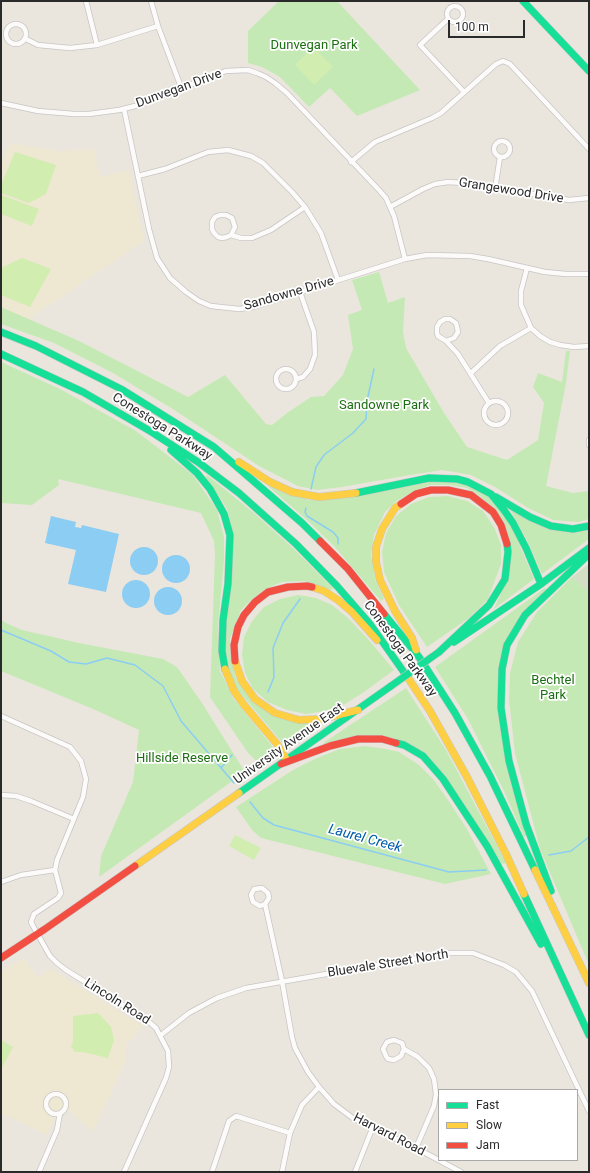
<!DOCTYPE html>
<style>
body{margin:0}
#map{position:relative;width:590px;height:1173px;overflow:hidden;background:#eae6de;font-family:Roboto,sans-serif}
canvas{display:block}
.frame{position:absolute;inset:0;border:2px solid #2a2a2a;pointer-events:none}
.legend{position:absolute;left:438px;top:1089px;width:140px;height:72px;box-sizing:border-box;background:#fff;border:1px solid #aaa;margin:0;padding:5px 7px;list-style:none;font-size:12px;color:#2a2a2a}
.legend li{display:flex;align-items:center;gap:8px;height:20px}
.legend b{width:20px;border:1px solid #aaa}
.scale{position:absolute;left:448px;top:20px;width:77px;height:18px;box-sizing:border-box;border:2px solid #2a2a2a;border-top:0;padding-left:5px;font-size:12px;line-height:14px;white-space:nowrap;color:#2a2a2a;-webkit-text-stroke:3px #fff;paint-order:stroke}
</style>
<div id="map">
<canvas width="590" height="1173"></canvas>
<div class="frame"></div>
<ul class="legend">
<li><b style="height:5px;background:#16e098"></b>Fast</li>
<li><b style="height:5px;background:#ffcf43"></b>Slow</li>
<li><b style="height:5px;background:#f24e42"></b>Jam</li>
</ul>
<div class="scale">100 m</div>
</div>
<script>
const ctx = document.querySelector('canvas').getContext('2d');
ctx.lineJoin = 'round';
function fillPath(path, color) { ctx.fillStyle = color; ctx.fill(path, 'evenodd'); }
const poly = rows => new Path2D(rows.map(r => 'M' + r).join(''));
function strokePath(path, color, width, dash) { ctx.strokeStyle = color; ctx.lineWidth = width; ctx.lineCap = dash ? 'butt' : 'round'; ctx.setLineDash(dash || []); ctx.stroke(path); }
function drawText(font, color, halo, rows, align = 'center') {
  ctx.font = font + ' Roboto,sans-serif'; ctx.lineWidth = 3.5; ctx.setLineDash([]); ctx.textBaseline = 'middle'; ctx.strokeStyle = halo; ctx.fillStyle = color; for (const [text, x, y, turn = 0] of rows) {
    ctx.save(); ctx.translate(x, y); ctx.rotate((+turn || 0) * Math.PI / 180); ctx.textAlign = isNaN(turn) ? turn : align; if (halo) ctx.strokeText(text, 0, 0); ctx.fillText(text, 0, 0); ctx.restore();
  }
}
fillPath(poly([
 [10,143,58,151,94,149,100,177,129,170,144,241,29,319,1,307,1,165],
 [24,958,38,978,51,969,143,1026,126,1045,126,1060,93,1132,70,1111,60,1108,47,1135,1,1113,1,971]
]), '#eee7d2');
fillPath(poly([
 [279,1,337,1,420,90,357,116,330,88,309,107,280,77,262,67,248,63,248,31],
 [379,272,388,303,405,297,403,332,406,348,444,413,467,447,507,460,538,440,544,403,533,387,538,373,562,382,566,351,570,351,566,383,546,486,573,493,589,491,589,519,578,522,553,520,528,508,495,487,471,475,442,470,410,475,342,487,317,490,298,486,259,466,176,411,113,373,54,343,1,324,1,307,79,341,188,397,225,375,266,424,272,425,287,413,311,397,324,396,343,375,353,349,348,315,362,310,352,280],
 [1,362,60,389,136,431,193,475,217,510,224,537,224,560,218,626,220,671,233,698,273,747,275,752,274,757,263,764,256,761,248,753,210,697,215,553,214,541,201,513,58,479,59,485,32,505,1,503],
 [207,475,254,513,294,549,333,588,331,590,304,581,282,582,265,589,253,598,241,610,230,639,231,659,236,678,247,694,258,705,322,722,286,747,236,688,228,669,225,645,232,531,227,509,217,493,205,478],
 [445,480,472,485,487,495,502,511,514,532,534,579,494,609,500,595,511,561,496,511,481,497,467,488,449,485,430,485,412,492,395,502,385,512,374,535,371,555,375,579,384,599,381,601,333,545,307,520,269,487,271,485,309,500,425,482],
 [448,496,467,501,483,511,494,527,501,545,501,564,488,599,469,618,427,647,399,605,384,572,382,552,386,533,396,516,411,504,429,497],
 [510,510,534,521,589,529,589,539,542,574,527,540],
 [572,577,589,592,589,965,540,849,515,753,509,700,510,673,518,642,537,612],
 [545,588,547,590,506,643,499,703,527,836,524,837,503,789,468,719,435,667],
 [298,595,316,598,332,605,348,618,368,639,394,670,364,692,345,704,326,711,306,714,287,710,268,702,253,689,245,673,242,655,244,637,252,621,264,607,280,599],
 [1,620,8,624,22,630,79,643,163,659,177,667,202,703,245,772,99,877,101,856,133,782,139,730,93,709,1,671],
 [406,688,446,750,506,863,501,864,442,772,402,741,325,745,323,743],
 [365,746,386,749,399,752,419,765,433,779,446,797,467,829,491,874,445,884,261,838,252,830,236,807,293,770,317,758,340,749]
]), '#c5e9b4');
fillPath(poly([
 [589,564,589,592,572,577]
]), '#d3dfc5');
fillPath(poly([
 [313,47,333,67,314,85,295,65],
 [15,152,56,165,46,194,29,203,1,193,1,185],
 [1,195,39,209,32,226,1,214],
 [22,258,51,269,30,307,1,295,1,270,3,267],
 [235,835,261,848,254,860,229,846],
 [98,1013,111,1027,114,1040,108,1058,83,1052,75,1052,71,1046,73,1042,73,1016],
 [1,1040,13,1047,1,1069]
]), '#d1edb0');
fillPath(poly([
 [51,516,76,522,75,527,81,528,82,525,119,534,106,592,68,584,76,550,45,543],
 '130 561a14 14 0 1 1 28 0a14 14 0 1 1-28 0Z',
 '162 569a14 14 0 1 1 28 0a14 14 0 1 1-28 0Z',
 '122 594a14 14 0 1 1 28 0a14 14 0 1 1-28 0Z',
 '154 601a14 14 0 1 1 28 0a14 14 0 1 1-28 0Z'
]), '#8bcdf3');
strokePath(poly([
 [311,489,316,467,324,455,353,433,366,419,367,401,374,369],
 [306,508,305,512,307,516,333,532,338,538,338,544],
 [1,630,51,651,69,662,86,664,107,658,135,665,163,686,181,721,234,783],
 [268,692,274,677,273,648,283,623,300,599],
 [221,768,232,755],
 [250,802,263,818,274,825,449,872,486,870],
 [549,855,571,851,589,837]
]), '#8bcdf3', 1.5);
const street = poly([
 [86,1,97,45],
 [151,1,158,26,181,87],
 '447 14a8 8 0 1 1 16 0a8 8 0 1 1-16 0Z',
 [448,19,420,45,464,92],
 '6 34a10 10 0 1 1 20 0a10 10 0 1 1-20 0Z',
 [26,39,38,45,70,48,97,45,158,26],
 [1,103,38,111,74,114,89,114,119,110,135,106,226,71,248,70,257,73,266,77,275,83,287,93,379,190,386,198,394,216,405,259],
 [124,109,149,229,157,258,170,278,186,292,199,301,211,306,239,309,253,307,405,259,427,255,470,256,488,259,545,272,566,274,589,274],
 '494 149a8 8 0 1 1 16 0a8 8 0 1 1-16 0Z',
 [351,162,375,142,432,118,441,113,496,64,503,61,510,64,589,149],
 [138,176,165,169,208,152,228,150,251,156,263,163,292,192,305,207,321,233,338,280],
 [495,189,500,157],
 [390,207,423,189,435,184,448,182,464,183,569,200,589,198],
 [231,235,235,227,232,218,226,215,220,215,215,217,212,222,212,229,214,233,218,237,222,238,227,237,231,235,241,238,252,238,271,230,305,207],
 [527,268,521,291,521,305,531,328,540,336,550,342,560,345,574,347,589,346],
 [446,341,454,338,458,332,456,323,450,319,445,319,440,322,437,327,437,333,438,336,446,341,458,354,489,403],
 '276 379a10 10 0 1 1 20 0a10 10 0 1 1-20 0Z',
 [471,373,500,346,531,328],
 [296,379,303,377,310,369,315,355,314,332,300,292],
 '484 413a12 12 0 1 1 24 0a12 12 0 1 1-24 0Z',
 [589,440,589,445],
 [1,716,70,747,81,761,86,779,83,797,57,860,55,870,61,893,58,898,34,914,31,922,33,926,50,956,57,963,66,970,148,1021,156,1028,168,1051,169,1067,166,1078,124,1172],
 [1,795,16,796,31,801,74,819],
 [1,882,21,875,55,870],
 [265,904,260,906,253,902,251,895,254,889,262,888,268,893,269,898,265,904,282,981,292,1037,295,1048,308,1072,319,1087,334,1104,354,1119,416,1148,461,1172],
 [161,1035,189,1013,202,1006,217,998,246,988,447,953,473,953,504,965,516,972,532,991,589,1111],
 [404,1049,401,1056,394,1060,388,1059,386,1056,383,1049,387,1042,394,1040,402,1043,404,1049,418,1057,429,1068,434,1079,436,1094,434,1106,416,1148],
 '46 1104a10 10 0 1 1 20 0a10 10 0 1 1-20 0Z',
 [39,1172,57,1130,60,1113],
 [212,1172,229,1121,236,1116,290,1133],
 [282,1172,290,1133,302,1105,319,1087],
 [355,1172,372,1129]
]);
const fast = poly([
 [523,1,589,71],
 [1,332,36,346,121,389,214,447,302,523,320,541],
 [1,354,83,392,150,431,198,462,239,493,296,544,337,586,370,624,408,678],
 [171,450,197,473,210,489,224,514,230,535,228,584,223,620,222,651,225,669],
 [356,493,429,478,457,479,468,482,491,494,504,510,513,523,526,548,541,584],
 [496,497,530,517,551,526,573,529,589,526],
 [384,614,419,657,455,713,490,776,535,870],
 [454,642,541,584,589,548],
 [439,652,489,605,505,579,508,552,507,544],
 [396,743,404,745,423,756,443,779,487,846,541,944],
 [239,793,391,686],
 [551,891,526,824,509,761,501,708,502,669,507,645,525,615,589,554],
 [524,894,589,1035]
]);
const slow = poly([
 [239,462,270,482,292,492,319,497,356,493],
 [401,504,395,508,382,529,376,547,376,562,380,580,395,611,412,638,416,650],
 [312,587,324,591,338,600,352,612,377,640],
 [235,661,242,681,255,699,275,713,299,720,321,719,358,710],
 [225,669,234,691,244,705,277,744,287,760],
 [408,678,430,711,467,777,506,854,524,894],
 [135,866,239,793],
 [535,870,589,983]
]);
const jam = poly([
 [401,504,416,494,431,490,448,490,471,495,493,512,501,525,507,544],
 [320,541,348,569,384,614],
 [235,661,234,645,238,627,244,615,255,602,268,592,288,587,307,586,312,587],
 [281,764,330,746,358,739,382,739,396,743],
 [1,958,45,929,135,866]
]);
strokePath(street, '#c7c5c5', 6);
strokePath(fast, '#c7c5c5', 8);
strokePath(slow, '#c7c5c5', 8);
strokePath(jam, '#c7c5c5', 8);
strokePath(street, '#fcfbfa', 4.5);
strokePath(fast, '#16e098', 7);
strokePath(slow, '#ffcf43', 7);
strokePath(jam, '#f24e42', 7);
const fastBridge = poly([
 [391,686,439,652]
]);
strokePath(fastBridge, '#c7c5c5', 8, []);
strokePath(fastBridge, '#16e098', 7);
drawText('13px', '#1b6f12', '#fff', [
 ["Dunvegan Park",314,46],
 ["Sandowne Park",384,406],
 ["Bechtel",553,681],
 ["Park",553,696],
 ["Hillside Reserve",182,759]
]);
drawText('13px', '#2a2a2a', '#fff', [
 ["Dunvegan Drive",179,89,-20],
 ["Grangewood Drive",511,191,9],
 ["Sandowne Drive",289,294,-16],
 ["Conestoga Parkway",162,427,32],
 ["Conestoga Parkway",400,649,54],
 ["University Avenue East",289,744,-35],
 ["Bluevale Street North",388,964,-9],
 ["Lincoln Road",117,1002,32],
 ["Harvard Road",389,1135,27]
]);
drawText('italic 14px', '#005ca8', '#fff', [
 ["Laurel Creek",365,839,15]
]);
</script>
